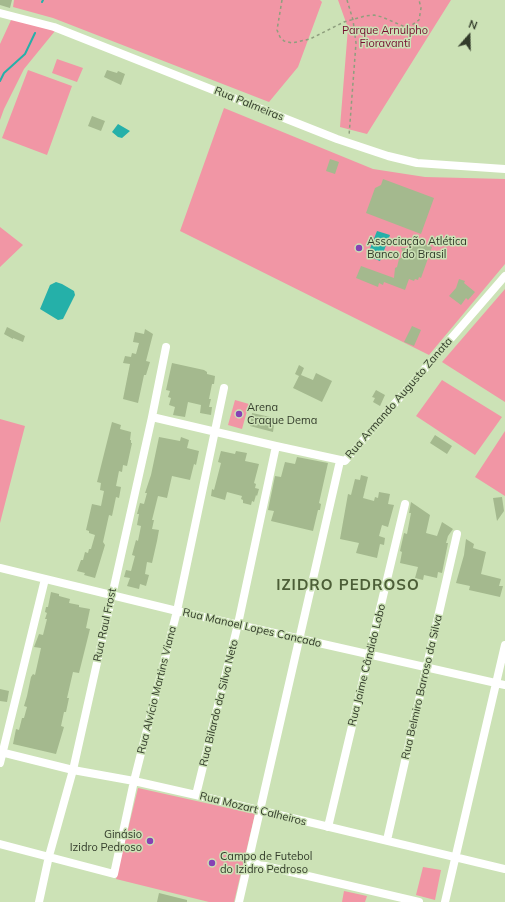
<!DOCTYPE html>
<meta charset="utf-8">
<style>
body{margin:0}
#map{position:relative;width:505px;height:902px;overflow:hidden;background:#cce2b6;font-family:Mulish,sans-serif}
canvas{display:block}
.north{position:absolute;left:449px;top:16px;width:40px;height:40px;-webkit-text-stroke:3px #cce2b6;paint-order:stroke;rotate:20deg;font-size:11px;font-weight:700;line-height:16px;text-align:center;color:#323b2a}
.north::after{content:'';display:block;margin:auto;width:14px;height:18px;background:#323b2a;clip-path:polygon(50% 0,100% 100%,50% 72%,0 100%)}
</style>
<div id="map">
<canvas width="505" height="902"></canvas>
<div class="north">N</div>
</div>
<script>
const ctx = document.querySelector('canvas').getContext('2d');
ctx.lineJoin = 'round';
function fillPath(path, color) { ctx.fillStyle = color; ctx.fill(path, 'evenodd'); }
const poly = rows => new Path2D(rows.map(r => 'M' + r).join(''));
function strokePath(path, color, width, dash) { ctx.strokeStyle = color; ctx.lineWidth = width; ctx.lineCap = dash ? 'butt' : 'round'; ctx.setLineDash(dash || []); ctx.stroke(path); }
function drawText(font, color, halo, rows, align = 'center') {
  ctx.font = font + ' Mulish,sans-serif'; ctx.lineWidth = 3; ctx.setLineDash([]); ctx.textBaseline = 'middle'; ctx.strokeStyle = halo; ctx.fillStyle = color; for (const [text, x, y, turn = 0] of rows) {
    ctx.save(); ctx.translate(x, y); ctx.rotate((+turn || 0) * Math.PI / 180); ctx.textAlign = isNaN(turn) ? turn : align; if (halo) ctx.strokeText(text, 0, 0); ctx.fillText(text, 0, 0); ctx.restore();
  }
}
fillPath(poly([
 [14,0,320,0,322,2,298,67,269,102,53,18,13,7],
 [338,0,451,0,367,134,340,127,348,28],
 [12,18,55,31,24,69,4,109,0,120,0,44],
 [57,59,83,68,77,82,52,73],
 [28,70,72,86,47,155,2,138],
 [224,108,373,169,425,177,505,179,505,264,429,355,180,231],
 [0,227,23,245,0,267],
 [505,289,505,402,442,362],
 [442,380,502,417,475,455,416,416],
 [235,400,249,404,242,429,228,425],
 [0,419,25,426,0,523],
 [505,431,505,496,475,477],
 [138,788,255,814,234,902,209,902,116,879],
 [423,867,441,870,435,900,416,895],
 [344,891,367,896,365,902,342,902]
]), '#f196a5');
fillPath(poly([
 [118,124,130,131,122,138,118,137,112,132],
 [377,231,390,235,380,261,367,256],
 [56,282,62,284,74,291,75,295,63,319,58,320,40,309,50,285]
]), '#25b0a9');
strokePath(poly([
 [42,2,43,0],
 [0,81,4,73,25,54,35,33]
]), '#25b0a9', 2);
fillPath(poly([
 [0,0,12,0,10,8,0,5],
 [107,70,117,73,118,71,125,74,121,85,104,77],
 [92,116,105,121,101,131,88,126],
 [330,159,339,162,335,174,326,171],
 [383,179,434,198,421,234,366,213,375,188,381,185],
 [415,240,432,247,421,278,419,277,418,280,415,279,414,281,409,279,405,290,384,282,383,285,379,283,378,287,356,278,361,266,394,278,395,268,397,267,399,259,404,256,401,248,412,248],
 [459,279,465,281,464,283,475,292,468,300,466,298,461,305,449,296,456,288],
 [412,326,421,330,414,346,404,342],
 [7,327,25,336,23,342,13,338,13,339,4,334],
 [145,329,153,334,146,361,150,362,146,375,144,375,138,403,123,399,130,364,123,363,125,356,131,357,132,353,136,354,139,343,133,342,135,332,144,334],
 [172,363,204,370,207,372,207,374,215,376,214,384,212,384,209,399,211,399,209,407,212,407,211,415,200,413,201,405,188,402,185,417,173,415,175,407,169,405,171,398,168,397,170,391,166,390],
 [299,365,304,368,301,375,313,380,316,373,332,381,322,402,293,388,299,376,295,374],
 [376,390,385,395,380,406,373,402,375,398,372,397],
 [252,413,275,418,273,432,250,426],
 [112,422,121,425,120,429,131,432,130,440,131,440,131,443,132,443,127,466,123,465,122,472,119,471,116,486,121,487,119,498,116,497,112,516,109,515,103,542,105,545,95,578,84,575,85,573,77,571,81,560,83,560,85,552,88,553,89,549,91,549,95,535,89,533,89,531,86,530,92,504,101,506,104,491,100,490,101,483,97,482],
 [435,435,452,446,447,454,430,443],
 [159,437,180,441,181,437,189,440,187,448,199,451,196,465,194,464,190,480,172,476,167,498,158,496,152,520,154,520,152,529,159,530,157,541,152,563,147,562,145,574,149,575,146,586,140,584,139,589,127,586,130,578,124,577,126,570,131,571,135,556,132,555,136,540,138,541,141,526,137,525,139,514,137,514,140,503,144,504,147,493,145,493,151,475],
 [221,451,235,454,236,451,247,453,245,461,259,464,254,483,256,484,255,488,259,489,257,496,256,495,254,502,252,501,251,505,243,503,243,500,241,499,242,496,227,492,225,500,211,496,212,489,214,490,221,463,218,462],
 [297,457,328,463,319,503,321,504,320,510,318,510,313,531,271,521,274,511,268,510,275,476,281,477,285,462,295,464],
 [361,475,368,477,363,498,374,501,375,497,378,498,379,492,390,494,388,504,394,505,388,527,382,525,379,536,385,538,384,545,380,544,377,558,356,553,359,543,340,539,348,494,351,495,355,479,360,480],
 [502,497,504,511,497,521,493,498],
 [411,502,430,515,426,533,437,536,442,522,453,529,448,536,446,543,448,543,442,573,438,572,437,578,424,575,423,580,415,578,418,567,400,563,402,552,400,551,404,533,407,534,411,513,409,513],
 [466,539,474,544,473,548,486,552,481,574,501,579,499,586,503,586,500,597,469,590,470,586,456,583,464,555],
 [51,592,59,594,59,596,70,599,69,603,79,605,79,607,90,609,86,628,90,629,79,673,73,672,67,698,69,698,66,712,64,712,61,726,64,727,56,754,13,744,16,729,19,730,22,718,24,718,27,707,24,706,27,696,31,677,33,674,35,675,41,648,34,647,39,634,43,635,47,619,45,619,47,613,45,612,46,607,48,607],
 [0,689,9,691,7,702,0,701],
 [159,893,187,900,187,902,157,902]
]), '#a4b98e');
strokePath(poly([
 [282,0,277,30,280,37,284,41,292,43,310,39,344,22,365,16,374,15,382,17,403,26,412,25,419,20,421,8,419,0],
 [347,0,353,20,356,43,349,136]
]), '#8f9f7e', 1.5, [3, 3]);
strokePath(poly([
 [0,13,54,27,337,139,388,156,417,163,505,169],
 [152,417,276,446,345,461,505,276],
 [0,568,177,611,505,685],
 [0,752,73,770,134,781,196,795,505,869],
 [0,763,45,579],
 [196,795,238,624,276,446],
 [328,827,405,504],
 [387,840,457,534],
 [0,844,114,874,134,781,177,611,224,388],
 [248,862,419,902],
 [39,902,49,856,73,770,152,417,166,347],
 [239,902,340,461],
 [445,902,505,645]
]), '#fff', 8);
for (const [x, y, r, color] of [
 [359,248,4,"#8641b4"],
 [239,414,4,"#8641b4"],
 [150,841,4,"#8641b4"],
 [212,863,4,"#8641b4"]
]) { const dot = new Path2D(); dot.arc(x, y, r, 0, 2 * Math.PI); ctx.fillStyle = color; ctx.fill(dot); strokePath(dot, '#cce2b6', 1.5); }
drawText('11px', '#750e30', '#cce2b6', [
 ["Parque Arnulpho",385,31],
 ["Fioravanti",385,44]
]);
drawText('11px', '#323b2a', '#cce2b6', [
 ["Rua Palmeiras",249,104,22],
 ["Rua Armando Augusto Zanata",399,398,-49],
 ["Rua Raul Frost",105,625,-78],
 ["Rua Manoel Lopes Cancado",252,628,13],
 ["Rua Jaime Cândido Lobo",367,665,-76],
 ["Rua Belmiro Barroso da Silva",422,687,-77],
 ["Rua Alvício Martins Viana",157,690,-76],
 ["Rua Bilardo da Silva Neto",219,703,-76],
 ["Rua Mozart Calheiros",253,809,14]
]);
drawText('11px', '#323b2a', '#cce2b6', [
 ["Associação Atlética",367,242],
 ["Banco do Brasil",367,255],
 ["Arena",247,408],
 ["Craque Dema",247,421],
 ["Ginásio",142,835,"right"],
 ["Izidro Pedroso",142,848,"right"],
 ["Campo de Futebol",220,857],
 ["do Izidro Pedroso",220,870]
], 'left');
ctx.letterSpacing = '1px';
drawText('bold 15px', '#4c5e37', '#cce2b6', [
 ["IZIDRO PEDROSO",348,585]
]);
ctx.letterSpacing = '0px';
</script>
